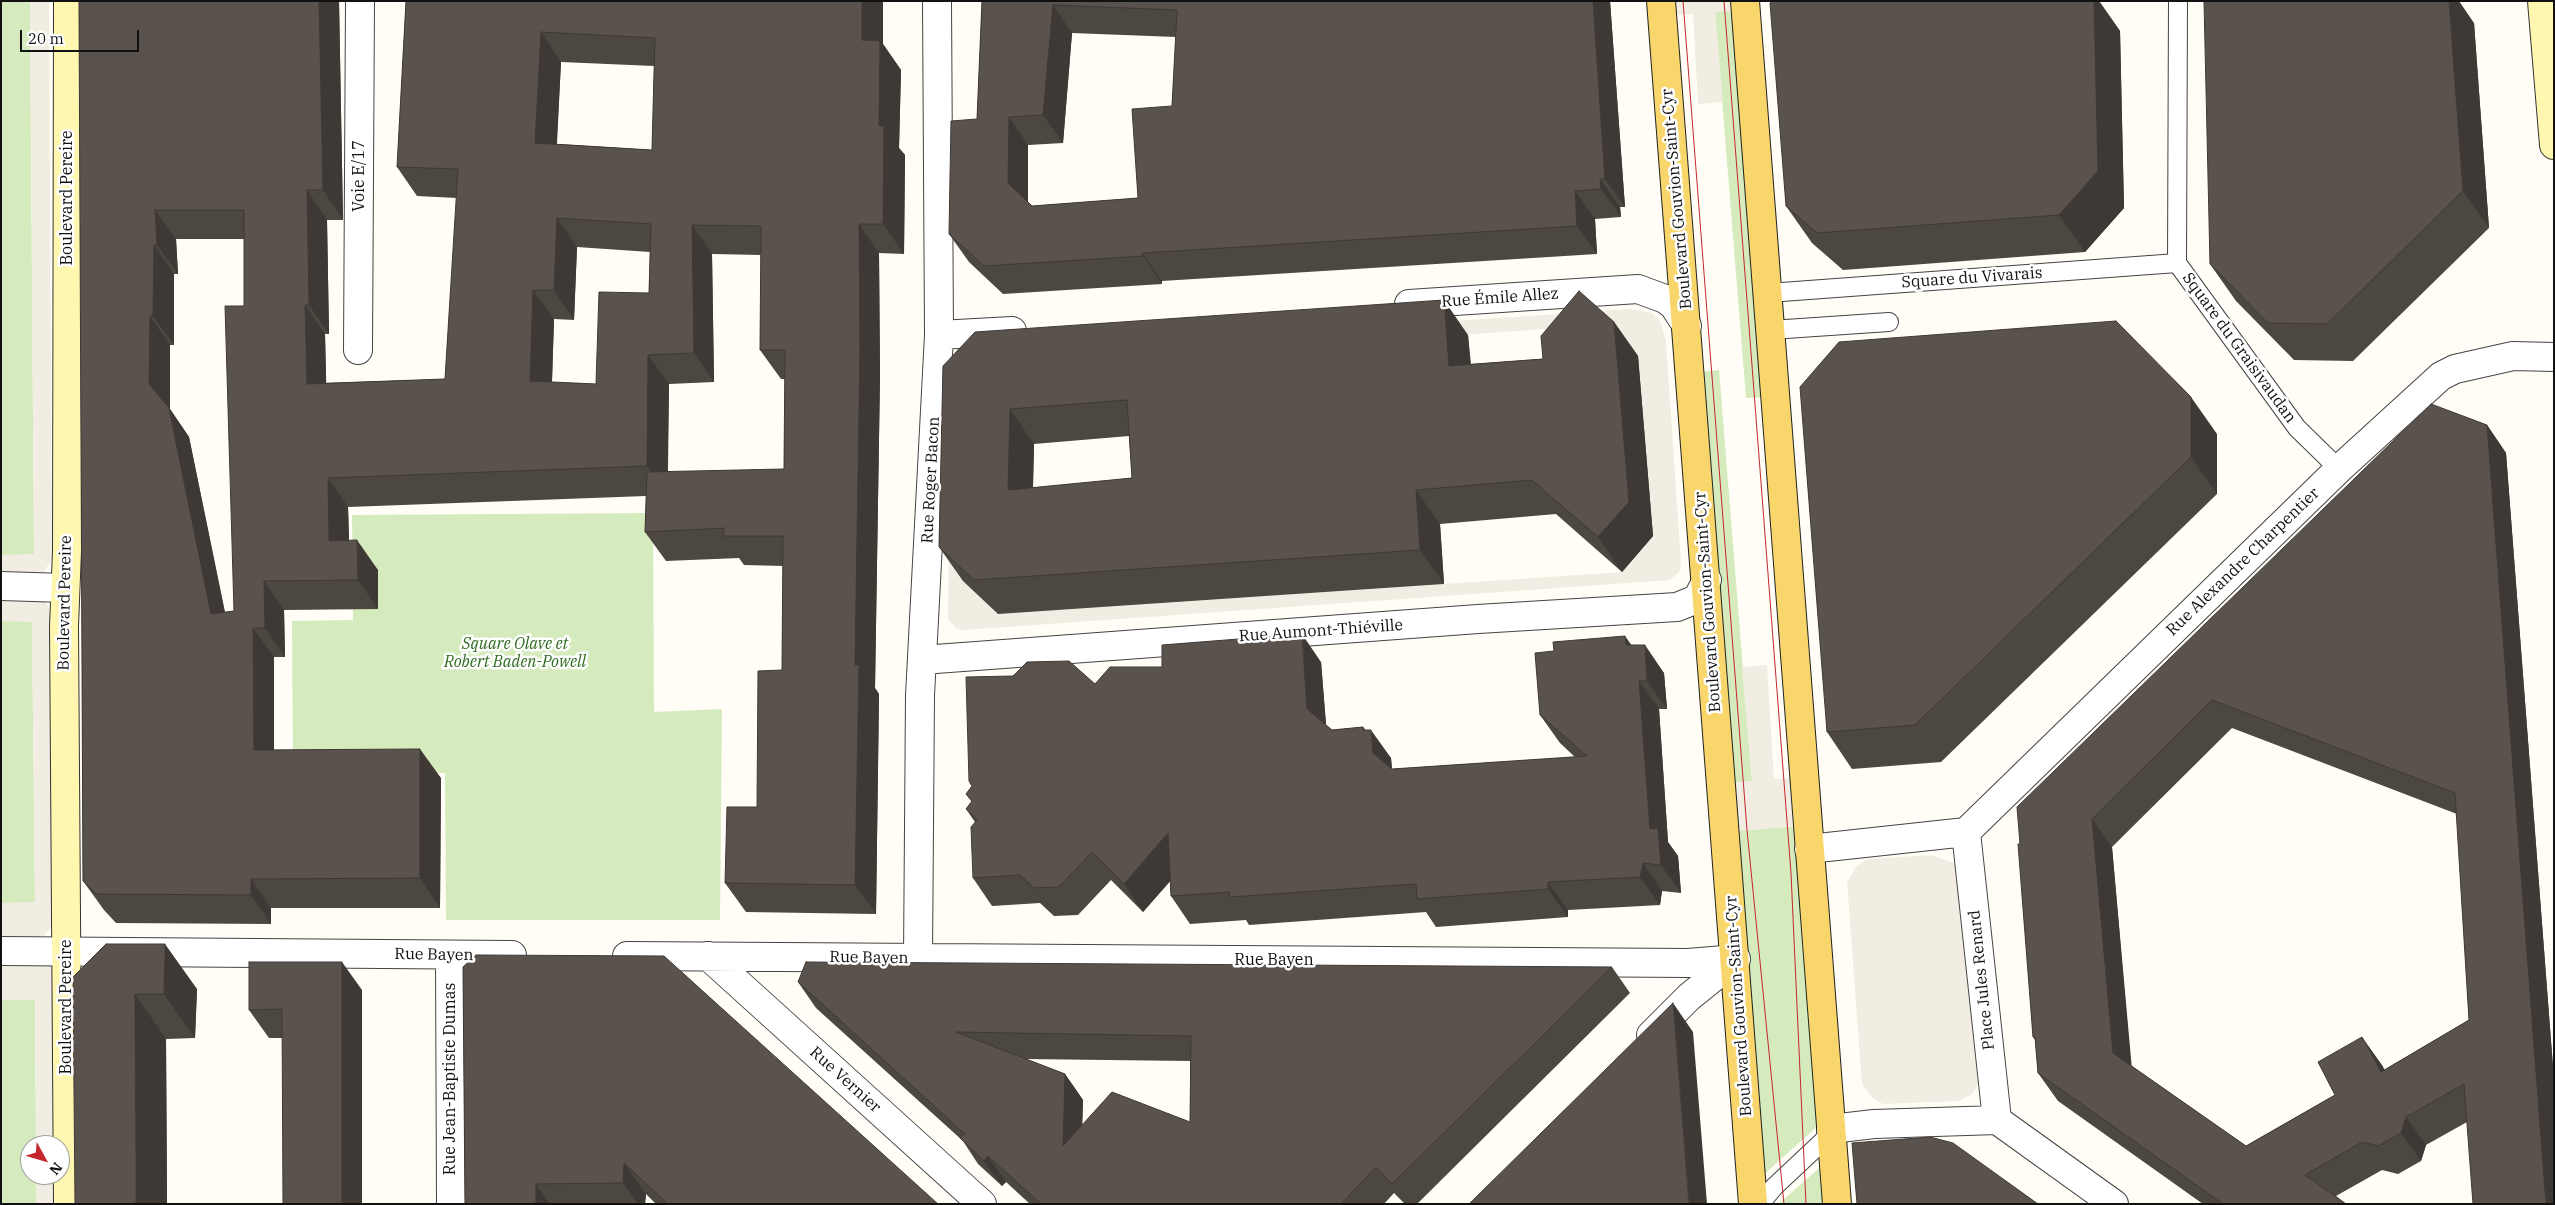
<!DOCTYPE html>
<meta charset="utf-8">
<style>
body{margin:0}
#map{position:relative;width:2555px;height:1205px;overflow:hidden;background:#fffdf5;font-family:"IBM Plex Serif",serif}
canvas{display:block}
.frame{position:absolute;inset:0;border:2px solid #111;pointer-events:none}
.north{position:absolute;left:20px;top:1135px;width:50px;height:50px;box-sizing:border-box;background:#fff;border:1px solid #a0a0a0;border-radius:50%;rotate:129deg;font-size:14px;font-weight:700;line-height:20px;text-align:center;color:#111}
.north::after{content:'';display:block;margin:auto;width:18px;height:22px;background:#c4262e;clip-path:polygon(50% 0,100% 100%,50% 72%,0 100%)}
.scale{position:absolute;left:20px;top:30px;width:119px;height:22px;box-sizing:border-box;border:2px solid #111;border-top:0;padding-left:6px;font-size:15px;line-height:18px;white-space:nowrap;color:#111;-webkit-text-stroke:4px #fff;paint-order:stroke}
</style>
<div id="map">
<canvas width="2555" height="1205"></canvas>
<div class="frame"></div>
<div class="north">N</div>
<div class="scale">20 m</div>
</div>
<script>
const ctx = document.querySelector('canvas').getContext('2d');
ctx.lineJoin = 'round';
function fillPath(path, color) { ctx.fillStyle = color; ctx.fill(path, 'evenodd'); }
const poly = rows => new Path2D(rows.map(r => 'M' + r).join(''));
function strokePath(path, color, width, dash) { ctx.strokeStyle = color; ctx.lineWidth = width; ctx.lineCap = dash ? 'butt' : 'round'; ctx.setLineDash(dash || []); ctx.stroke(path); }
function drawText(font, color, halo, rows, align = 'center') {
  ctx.font = font + ' "IBM Plex Serif",serif'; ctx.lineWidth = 5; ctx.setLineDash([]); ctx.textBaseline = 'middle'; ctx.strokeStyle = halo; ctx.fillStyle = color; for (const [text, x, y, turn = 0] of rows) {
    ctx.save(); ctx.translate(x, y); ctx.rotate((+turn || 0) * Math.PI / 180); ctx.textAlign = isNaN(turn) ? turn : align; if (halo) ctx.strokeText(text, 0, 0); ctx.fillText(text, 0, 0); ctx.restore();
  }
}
fillPath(poly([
 [1,1,30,1,34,555,1,555],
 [1736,10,1766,397,1746,398,1715,12],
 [1719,370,1752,781,1731,783,1700,372],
 [653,513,654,712,722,709,720,920,446,920,445,773,293,774,292,621,353,620,352,515],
 [1,621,32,621,35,903,1,903],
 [1799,826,1821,1123,1761,1177,1735,831],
 [1,1000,35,1000,36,1145,30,1145,30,1175,36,1175,36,1204,1,1204],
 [1825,1163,1828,1204,1779,1204,1784,1199]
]), '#d5ebbd');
fillPath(poly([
 [30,1,49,1,52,560,39,578,1,579,1,555,34,554],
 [1671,1,1735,1,1736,10,1715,12,1723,102,1698,104,1693,14,1672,15],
 [1630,309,1652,313,1660,321,1666,341,1681,563,1680,571,1670,580,964,630,957,629,948,619,950,460,972,354],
 [1603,325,1622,572,1061,610,999,367],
 [1,593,40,598,47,604,52,616,53,919,51,927,44,936,33,941,1,942,1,903,35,902,32,622,1,621],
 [1767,665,1774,779,1795,778,1799,826,1735,831,1731,783,1752,781,1742,667],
 [1931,855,1957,864,1979,1082,1972,1094,1959,1101,1883,1104,1871,1097,1862,1084,1847,882,1856,867,1867,859],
 [1,961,49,963,53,969,55,1145,36,1145,35,1000,1,1000],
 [36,1175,55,1175,55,1204,36,1204]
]), '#f1ede2');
const lane = poly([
 [2178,1,2177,263,2297,428,2339,469],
 [1768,293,2177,263],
 [1771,330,1889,322],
 [1760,1204,1774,1187,1823,1141,1831,1129]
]);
const street = poly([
 [1409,304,1638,289,1665,299,1674,306,1687,326],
 [939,335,1012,331],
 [358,350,360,1],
 [1,586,65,588],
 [922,660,1478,619,1677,607,1697,599,1707,580],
 [1966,832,2339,469,2441,376,2455,369,2513,356,2554,357],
 [1966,832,1997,1120],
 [1809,849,1966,832],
 [1,951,512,955],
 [450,955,451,1204],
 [627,956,1688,963,1736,959],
 [708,956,982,1204],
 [918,958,920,695,939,335,937,1],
 [1651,1035,1689,997,1736,959],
 [1997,1120,2114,1204],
 [1831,1129,1874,1124,1997,1120]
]);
const secondary = poly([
 [68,1,67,551,64,626,68,1204],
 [2542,1,2554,145]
]);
const primary = poly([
 [1661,1,1753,1204],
 [1745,1,1837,1204]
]);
strokePath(lane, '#444', 20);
strokePath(street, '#444', 30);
strokePath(secondary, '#333', 30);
strokePath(primary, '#222', 30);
strokePath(lane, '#fff', 18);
strokePath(street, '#fff', 28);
strokePath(secondary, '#fff6b0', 28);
strokePath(primary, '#f9d66b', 28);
strokePath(poly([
 [1683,1,1747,830,1784,1204],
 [1724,1,1791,873,1806,1204]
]), '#c4262e', 1);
fillPath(poly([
 [79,1,339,1,343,220,327,220,329,334,325,334,326,383,445,379,457,198,417,196,397,167,406,1,883,44,901,70,899,148,905,155,904,254,879,253,880,376,875,688,879,694,876,914,746,912,725,883,757,807,782,670,783,566,744,565,739,558,666,561,645,532,646,496,348,507,349,541,378,570,378,609,284,610,285,657,274,657,274,750,441,778,440,908,271,908,271,924,116,923,104,910,83,881],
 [561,62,654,66,652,150,557,144],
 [176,239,244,239,244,306,234,611,225,612,189,437,170,409,170,345,174,345,174,274,178,274],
 [577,247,650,252,649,293,596,384,552,382,554,319,574,320],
 [712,254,761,255,760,350,781,379,785,379,784,469,668,472,669,384,714,382],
 [982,1,1610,1,1625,207,1620,207,1621,217,1595,219,1597,254,1162,281,1162,284,1003,294,969,262,949,234,977,119],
 [1072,33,1176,37,1172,106,1138,198,1032,206,1028,202,1028,145,1063,143],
 [1772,1,2099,1,2120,31,2124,208,2085,252,1843,270,1812,243,1786,206],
 [2474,23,2489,228,2353,361,2294,360,2236,301,2210,264],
 [1614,322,1638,356,1653,536,1622,572,1556,514,1440,524,1444,584,998,614,963,581,939,547,943,366,1468,335,1471,364,1543,359],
 [1129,436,1132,478,1033,488,1034,444],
 [2487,425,2506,453,2554,1080,2554,1204,2467,1122,2426,1145,2421,1161,2398,1174,2382,1170,2336,1196,2346,1204,2203,1204,2058,1101,2038,1073,2035,1040,2033,1037,2020,844],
 [2232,728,2457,814,2469,1020,2384,1070,2382,1065,2335,1095,2246,1146,2131,1066,2112,847],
 [2217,434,2217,494,1941,762,1852,769,1827,732],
 [1631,645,1664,673,1667,709,1659,709,1668,842,1678,856,1681,893,1662,891,1660,905,1568,910,1568,917,1436,927,1426,912,1249,925,1246,920,1190,924,1171,896,1170,881,1143,912,1111,880,1078,915,1054,916,1040,903,992,906,973,878,975,822,966,809,972,802,966,794,972,786,1095,684,1162,667,1321,662,1326,725,1332,730,1363,727,1391,758,1392,769,1575,757,1560,743,1540,715],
 [106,944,197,989,195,1038,166,1039,167,1204],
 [463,967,938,1204,656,1204,646,1194,645,1204,465,1204],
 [1612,967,1630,993,1417,1204,1405,1204,1394,1193,1384,1204,1030,1204,1006,1182,1002,1186,978,1164,963,1141,816,1008,798,982],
 [1025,1059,1190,1061,1190,1122,1082,1125,1083,1100,1065,1074],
 [362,990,362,1204,283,1204,283,1038,269,1038,249,1010]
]), '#4d4742');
fillPath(poly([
 [319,1,339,1,343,220,323,190],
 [862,1,883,1,883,44,901,70,899,148,905,155,904,254,883,224,879,126,862,40],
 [1593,1,1610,1,1625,207,1605,179],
 [2094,1,2099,1,2120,31,2124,208,2085,252,2059,215],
 [2449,1,2459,1,2474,23,2489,228,2463,191],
 [1053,5,1072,33,1063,143,1043,115],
 [541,32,561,62,555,172,535,143],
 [1009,117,1028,145,1028,211,1008,183],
 [1600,179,1620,207,1621,217,1601,189],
 [307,190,327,220,329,334,309,305],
 [1575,191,1595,219,1597,254,1577,226],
 [155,210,176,239,178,274,157,245],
 [557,218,577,247,574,320,554,290],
 [859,224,879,253,880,376,875,688,879,694,876,914,855,885,855,665],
 [692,225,712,254,714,382,694,353],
 [154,245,174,274,174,345,153,316],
 [1142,253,1162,281,1162,284,1143,256],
 [533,290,554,319,551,410,530,381],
 [1444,300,1468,335,1473,400,1449,366],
 [305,305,325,334,327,413,307,384],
 [150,316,170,345,170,409,189,437,231,643,211,614,149,384],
 [1614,322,1638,356,1653,536,1622,572,1598,537],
 [648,355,669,384,667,496,647,466],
 [2191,397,2217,434,2217,494,2191,457],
 [1010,409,1034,444,1032,524,1008,490],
 [2487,425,2506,453,2554,1080,2554,1204,2546,1204],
 [328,478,348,507,350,571,329,541],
 [1416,490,1440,524,1444,584,1420,550],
 [357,540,378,570,378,609,358,580],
 [264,581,284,610,285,657,265,628],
 [253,628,274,657,274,780,254,750],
 [1302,634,1321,662,1327,736,1307,709],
 [1625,636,1645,664,1626,645],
 [1645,645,1664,673,1667,709,1647,681],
 [1639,681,1659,709,1668,842,1678,856,1681,893,1661,865,1650,829],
 [1363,727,1372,740,1371,730,1391,758,1393,781,1373,753,1363,730],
 [420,749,441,778,440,908,420,878],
 [2092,819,2112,847,2133,1081,2113,1053],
 [1168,833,1188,861,1143,912,1124,884],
 [1643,863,1662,891,1660,905,1640,877],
 [251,879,271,908,271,924,251,895],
 [1548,882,1568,910,1568,917,1548,889],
 [165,944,197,989,195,1038,164,994],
 [342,962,362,990,362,1204,342,1204],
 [135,994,166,1039,167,1204,136,1204],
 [1673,1003,1693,1032,1707,1204,1689,1204],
 [2362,1037,2382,1065,2401,1100,2381,1072],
 [1065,1074,1083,1100,1081,1172,1063,1146],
 [2406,1117,2426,1145,2421,1161,2401,1133],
 [988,1156,1006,1182,1002,1186,984,1161],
 [624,1163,646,1194,645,1204,638,1204,623,1183],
 [536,1184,550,1204,536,1204]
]), '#3f3936');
const building = poly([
 [79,1,319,1,323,190,307,190,309,305,305,305,307,384,445,379,458,169,397,167,406,1,862,1,862,40,880,41,879,126,884,126,883,224,859,224,860,347,855,665,859,665,855,885,725,883,727,807,757,807,758,671,782,670,783,536,723,536,724,528,645,532,647,472,784,469,785,350,760,350,761,226,692,225,694,353,648,355,647,466,328,478,329,541,357,540,358,580,264,581,265,628,253,628,254,750,420,749,420,878,251,879,251,895,96,894,83,881,79,1],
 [541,32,655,38,652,150,535,143,541,32],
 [155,210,244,210,244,306,225,306,234,611,211,614,169,408,149,384,150,316,153,316,154,245,157,245,155,210],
 [557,218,651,224,649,293,599,292,596,384,530,381,533,290,554,290,557,218],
 [982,1,1593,1,1605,179,1600,179,1601,189,1575,191,1577,226,1142,253,1143,256,984,266,949,234,951,121,977,119,982,1],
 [1053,5,1177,10,1172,106,1132,109,1138,198,1032,206,1008,183,1009,117,1043,115,1053,5],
 [1772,1,2094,1,2098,171,2059,215,1817,233,1786,206,1770,3,1772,1],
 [2204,1,2449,1,2463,191,2327,324,2268,323,2210,264,2204,1],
 [1579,291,1614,322,1629,502,1598,537,1532,480,1416,490,1420,550,974,580,939,547,943,366,975,332,1444,300,1449,366,1543,359,1541,336,1579,291],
 [1127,400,1132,478,1008,490,1010,409,1127,400],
 [2116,321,2191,397,2191,457,1915,725,1827,732,1800,387,1839,342,2116,321],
 [2431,404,2487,425,2546,1204,2473,1204,2464,1084,2406,1117,2401,1133,2378,1146,2362,1142,2305,1175,2346,1204,2223,1204,2038,1073,2035,1037,2033,1037,2018,844,2020,844,2017,807,2431,404],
 [2212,700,2455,793,2469,1020,2381,1072,2362,1037,2318,1062,2335,1095,2246,1146,2113,1053,2092,819,2212,700],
 [1302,634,1307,709,1332,730,1363,727,1363,730,1371,730,1373,753,1392,769,1587,756,1540,715,1535,653,1554,651,1553,642,1625,636,1626,645,1645,645,1647,681,1639,681,1650,829,1658,828,1661,865,1643,863,1640,877,1548,882,1548,889,1417,899,1416,884,1230,897,1229,892,1171,896,1168,833,1124,884,1092,852,1059,887,1034,888,1020,875,973,878,971,827,977,820,966,809,972,801,966,794,972,786,969,781,966,677,1013,676,1027,662,1069,661,1095,684,1110,667,1162,667,1162,645,1302,634],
 [106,944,165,944,164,994,135,994,136,1204,75,1204,73,977,106,944],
 [476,955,664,956,938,1204,668,1204,624,1163,623,1183,536,1184,536,1204,465,1204,463,967,476,955],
 [249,962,342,962,342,1204,283,1204,282,1009,249,1010,249,962],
 [806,962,1612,967,1392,1184,1376,1167,1341,1204,1041,1204,988,1156,984,1161,960,1138,965,1134,798,982,806,962],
 [956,1032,1191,1036,1190,1122,1112,1092,1063,1146,1065,1074,956,1032],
 [1673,1003,1689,1204,1469,1204,1673,1003],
 [1930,1137,1953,1143,2038,1204,1857,1204,1852,1143,1930,1137]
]);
fillPath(building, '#5a524d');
strokePath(building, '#3f3936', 1);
drawText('16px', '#111', '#fff', [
 ["Voie E/17",359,176,-90],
 ["Boulevard Pereire",67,198,-90],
 ["Boulevard Gouvion-Saint-Cyr",1677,199,-95],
 ["Square du Vivarais",1972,278,-4],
 ["Rue Émile Allez",1500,298,-4],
 ["Square du Graisivaudan",2239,348,54],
 ["Rue Roger Bacon",931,480,-87],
 ["Rue Alexandre Charpentier",2243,562,-44],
 ["Boulevard Gouvion-Saint-Cyr",1708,602,-94],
 ["Boulevard Pereire",65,603,-89],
 ["Rue Aumont-Thiéville",1321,631,-4],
 ["Rue Bayen",434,955,1],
 ["Rue Bayen",869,958,1],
 ["Rue Bayen",1274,960],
 ["Place Jules Renard",1982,980,-96],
 ["Boulevard Gouvion-Saint-Cyr",1739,1006,-94],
 ["Boulevard Pereire",66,1007,-90],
 ["Rue Jean-Baptiste Dumas",450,1079,-90],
 ["Rue Vernier",845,1080,42]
]);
drawText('italic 16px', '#2f6b1f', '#fff', [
 ["Square Olave et",515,644],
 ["Robert Baden-Powell",515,662]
]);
</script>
